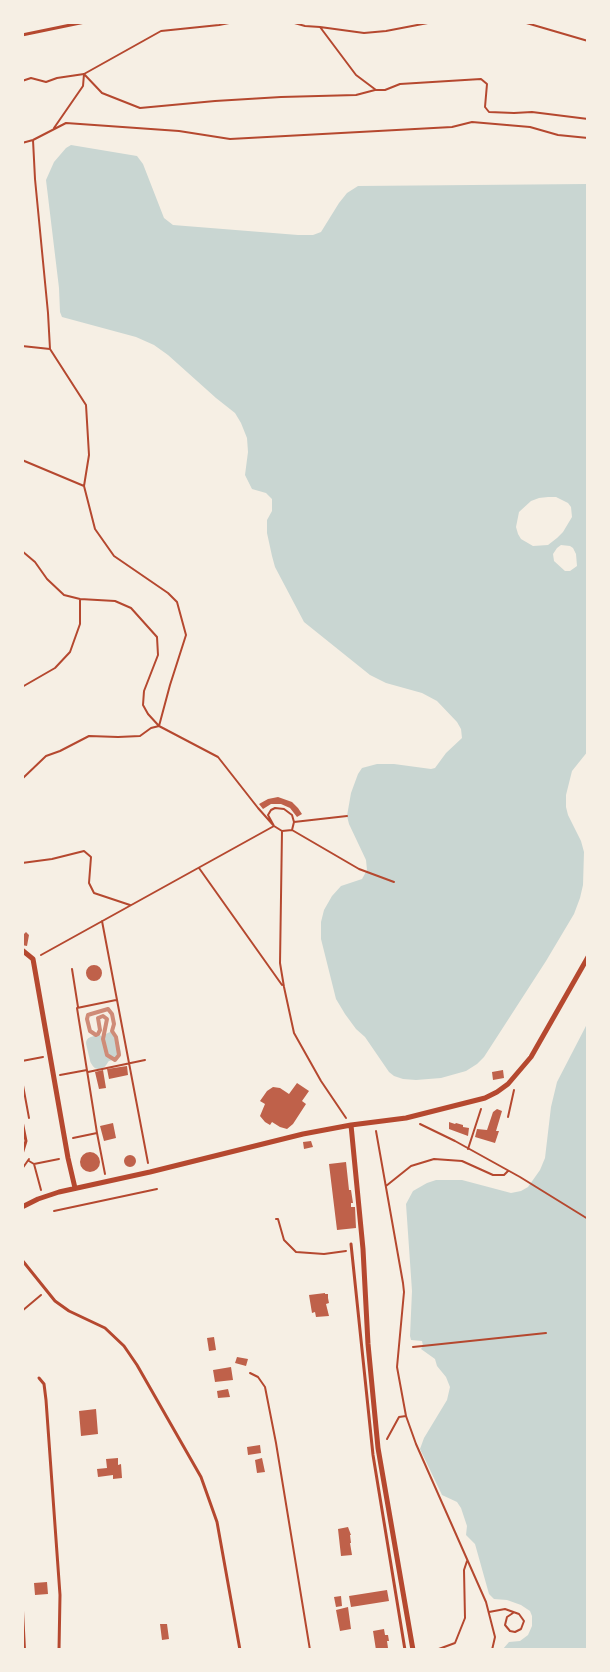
<!DOCTYPE html>
<style>
body{margin:0}
#map{position:relative;width:610px;height:1672px;overflow:hidden;background:#f6efe4;font-family:"Alegreya Sans",sans-serif}
canvas{display:block}
.frame{position:absolute;inset:0;border:24px solid #f6efe4;pointer-events:none}
</style>
<div id="map">
<canvas width="610" height="1672"></canvas>
<div class="frame"></div>
</div>
<script>
const ctx = document.querySelector('canvas').getContext('2d');
ctx.lineJoin = 'round';
function fillPath(path, color) { ctx.fillStyle = color; ctx.fill(path, 'evenodd'); }
const poly = rows => new Path2D(rows.map(r => 'M' + r).join(''));
function strokePath(path, color, width, dash) { ctx.strokeStyle = color; ctx.lineWidth = width; ctx.lineCap = dash ? 'butt' : 'round'; ctx.setLineDash(dash || []); ctx.stroke(path); }
fillPath(poly([
 [71,145,137,156,143,164,164,218,173,225,298,235,313,235,321,232,339,203,347,193,358,186,587,184,588,751,572,771,566,795,566,807,568,815,581,841,584,852,583,885,580,898,574,914,546,961,484,1057,477,1064,466,1071,441,1078,416,1080,403,1079,394,1076,389,1072,365,1037,356,1029,345,1014,336,999,321,939,321,922,324,910,332,896,341,886,362,879,367,870,366,860,349,824,347,816,351,793,358,774,362,768,377,764,394,764,431,769,435,768,446,753,462,738,461,729,457,722,437,701,422,693,386,683,370,675,304,622,275,567,272,556,267,533,267,520,272,511,272,499,266,493,252,489,245,475,248,452,247,438,241,423,235,413,216,398,168,355,154,345,136,337,62,317,60,312,59,288,46,180,54,162,66,148],
 [548,497,556,497,568,503,571,507,572,517,563,532,557,538,548,545,533,546,521,539,518,534,516,527,519,512,531,501,539,498],
 [561,545,570,546,573,548,576,554,577,566,570,571,565,571,554,561,553,554,557,548],
 [587,1024,587,1649,503,1649,509,1642,520,1641,528,1635,532,1626,532,1616,530,1611,521,1605,507,1600,494,1599,489,1594,475,1544,466,1535,467,1526,461,1508,457,1502,442,1495,420,1449,424,1438,447,1400,450,1387,446,1377,437,1366,435,1359,421,1349,423,1346,422,1341,411,1340,410,1336,412,1291,406,1204,413,1191,427,1183,436,1180,462,1180,511,1193,521,1191,528,1187,540,1170,545,1158,551,1107,557,1082]
]), '#c9d6d2');
strokePath(poly([
 [111,1038,115,1053,105,1056,101,1062,98,1063,96,1060,92,1043,98,1041,103,1049,109,1048,110,1047,109,1039,111,1038]
]), '#c9d6d2', 12);
fillPath(poly([
 [278,797,292,802,298,808,302,814,297,817,290,808,281,804,271,804,263,809,259,804,268,799],
 [26,932,29,935,27,946,22,945,22,936],
 '86 973a8 8 0 1 1 16 0a8 8 0 1 1-16 0Z',
 [127,1066,128,1075,109,1079,107,1069],
 [103,1070,106,1088,99,1089,95,1072],
 [503,1070,504,1078,493,1080,492,1072],
 [297,1083,309,1091,302,1101,306,1104,293,1124,287,1129,280,1127,272,1122,270,1125,265,1122,260,1116,265,1104,260,1101,267,1091,273,1087,280,1088,289,1094],
 [497,1109,502,1111,496,1131,499,1131,495,1143,475,1137,477,1129,487,1130,493,1112],
 [449,1122,455,1124,456,1123,463,1125,463,1127,469,1128,468,1136,449,1129],
 [113,1123,116,1138,104,1141,100,1126],
 [311,1141,313,1147,304,1149,303,1142],
 '80 1162a10 10 0 1 1 20 0a10 10 0 1 1-20 0Z',
 '124 1161a6 6 0 1 1 12 0a6 6 0 1 1-12 0Z',
 [346,1162,349,1190,351,1190,353,1203,351,1203,351,1207,355,1207,356,1228,337,1230,329,1164],
 [325,1293,325,1294,328,1294,328,1298,329,1303,326,1304,329,1316,316,1317,315,1312,312,1313,309,1295],
 [214,1337,216,1350,209,1351,207,1338],
 [237,1357,248,1359,246,1366,235,1363],
 [231,1367,233,1380,215,1382,213,1370],
 [228,1389,230,1397,218,1398,217,1391],
 [96,1409,98,1434,81,1436,79,1411],
 [260,1445,261,1453,248,1455,247,1447],
 [118,1458,118,1465,121,1464,122,1478,113,1479,113,1475,98,1477,97,1469,107,1468,106,1459],
 [262,1458,265,1472,257,1473,255,1460],
 [348,1527,351,1535,350,1535,351,1543,350,1543,352,1555,341,1556,338,1529],
 [47,1582,48,1594,35,1595,34,1583],
 [387,1590,389,1601,351,1607,349,1596],
 [341,1596,342,1606,336,1607,334,1597],
 [348,1607,351,1629,340,1631,336,1610],
 [160,1624,167,1624,169,1639,162,1640],
 [384,1629,385,1635,388,1635,389,1641,387,1641,388,1648,376,1650,373,1631]
]), '#bf614a');
strokePath(poly([
 [291,22,305,26,320,27,364,33,386,31,433,22],
 [523,22,588,41],
 [320,27,356,75,376,90,385,90,400,84,481,79,487,84,485,107,489,112,514,113,532,112,588,119],
 [84,74,102,93,140,108,215,101,281,97,356,95,375,90],
 [22,81,31,78,46,82,57,78,84,74,161,31,219,25,234,22],
 [54,128,83,86,84,74],
 [33,140,35,179,48,313,50,349,86,405,89,455,84,486,95,529,114,556,168,593,177,602,186,635,170,685,159,726,218,757,258,808,274,826,282,831,292,830,294,822,292,815,284,809,275,808,271,810,268,815,274,826],
 [22,143,33,140,66,123,179,131,230,139,452,127,472,122,530,127,558,135,588,138],
 [22,346,50,349],
 [22,460,84,486],
 [22,551,35,562,47,579,64,595,80,599,115,601,131,608,157,637,158,655,144,691,143,705,148,714,159,726,151,728,140,736,118,737,89,736,60,751,46,756,22,779],
 [22,687,55,668,70,652,80,624,80,599],
 [294,822,347,816],
 [292,830,359,869,394,882],
 [282,831,280,963,284,987,294,1033,321,1081,346,1118],
 [22,863,52,859,84,851,91,857,89,883,94,893,130,905],
 [199,868,282,985],
 [102,921,148,1163],
 [41,955,274,826],
 [72,969,78,1007],
 [22,1061,43,1057],
 [88,1072,145,1060],
 [60,1075,87,1070],
 [22,1080,29,1118],
 [508,1117,514,1090],
 [420,1124,455,1141,520,1177,588,1219],
 [376,1131,403,1283,404,1292,397,1367,406,1416,416,1444,486,1602,495,1637,492,1650],
 [97,1133,105,1174],
 [73,1138,97,1133,77,1008,116,1000],
 [468,1149,481,1109],
 [29,1161,34,1164,59,1159],
 [34,1164,41,1190],
 [22,1169,29,1159],
 [386,1186,411,1166,434,1159,462,1161,493,1175,504,1175,508,1171],
 [54,1211,157,1189],
 [276,1219,278,1219,284,1240,296,1252,324,1254,346,1251],
 [22,1311,41,1295],
 [413,1347,546,1333],
 [250,1373,258,1377,265,1387,276,1443,310,1650],
 [387,1439,399,1417,406,1416],
 [22,1591,25,1650],
 [489,1612,505,1609,519,1614,524,1621,521,1629,515,1632,510,1631,505,1625,507,1617,513,1613],
 [436,1650,455,1643,465,1618,464,1570,467,1561]
]), '#b5482f', 2);
strokePath(poly([
 [22,35,85,22],
 [22,1121,26,1141,22,1154],
 [351,1244,373,1455,405,1650],
 [22,1260,55,1301,69,1311,105,1328,124,1346,137,1365,201,1477,217,1522,240,1650],
 [39,1378,44,1384,46,1400,60,1595,59,1650]
]), '#b5482f', 3);
strokePath(poly([
 [22,950,33,959,68,1158,75,1188],
 [351,1125,363,1249,368,1344,378,1448,413,1650],
 [22,1207,38,1199,59,1192,150,1172,303,1134,351,1125,406,1118,485,1098,497,1092,508,1084,531,1057,588,957]
]), '#b5482f', 5);
strokePath(poly([
 [108,1009,112,1014,114,1024,112,1031,116,1037,119,1055,115,1060,107,1055,103,1039,107,1019,103,1016,98,1018,100,1030,98,1034,96,1035,90,1031,87,1019,88,1015,91,1014,108,1009]
]), '#cf8b77', 4);
</script>
